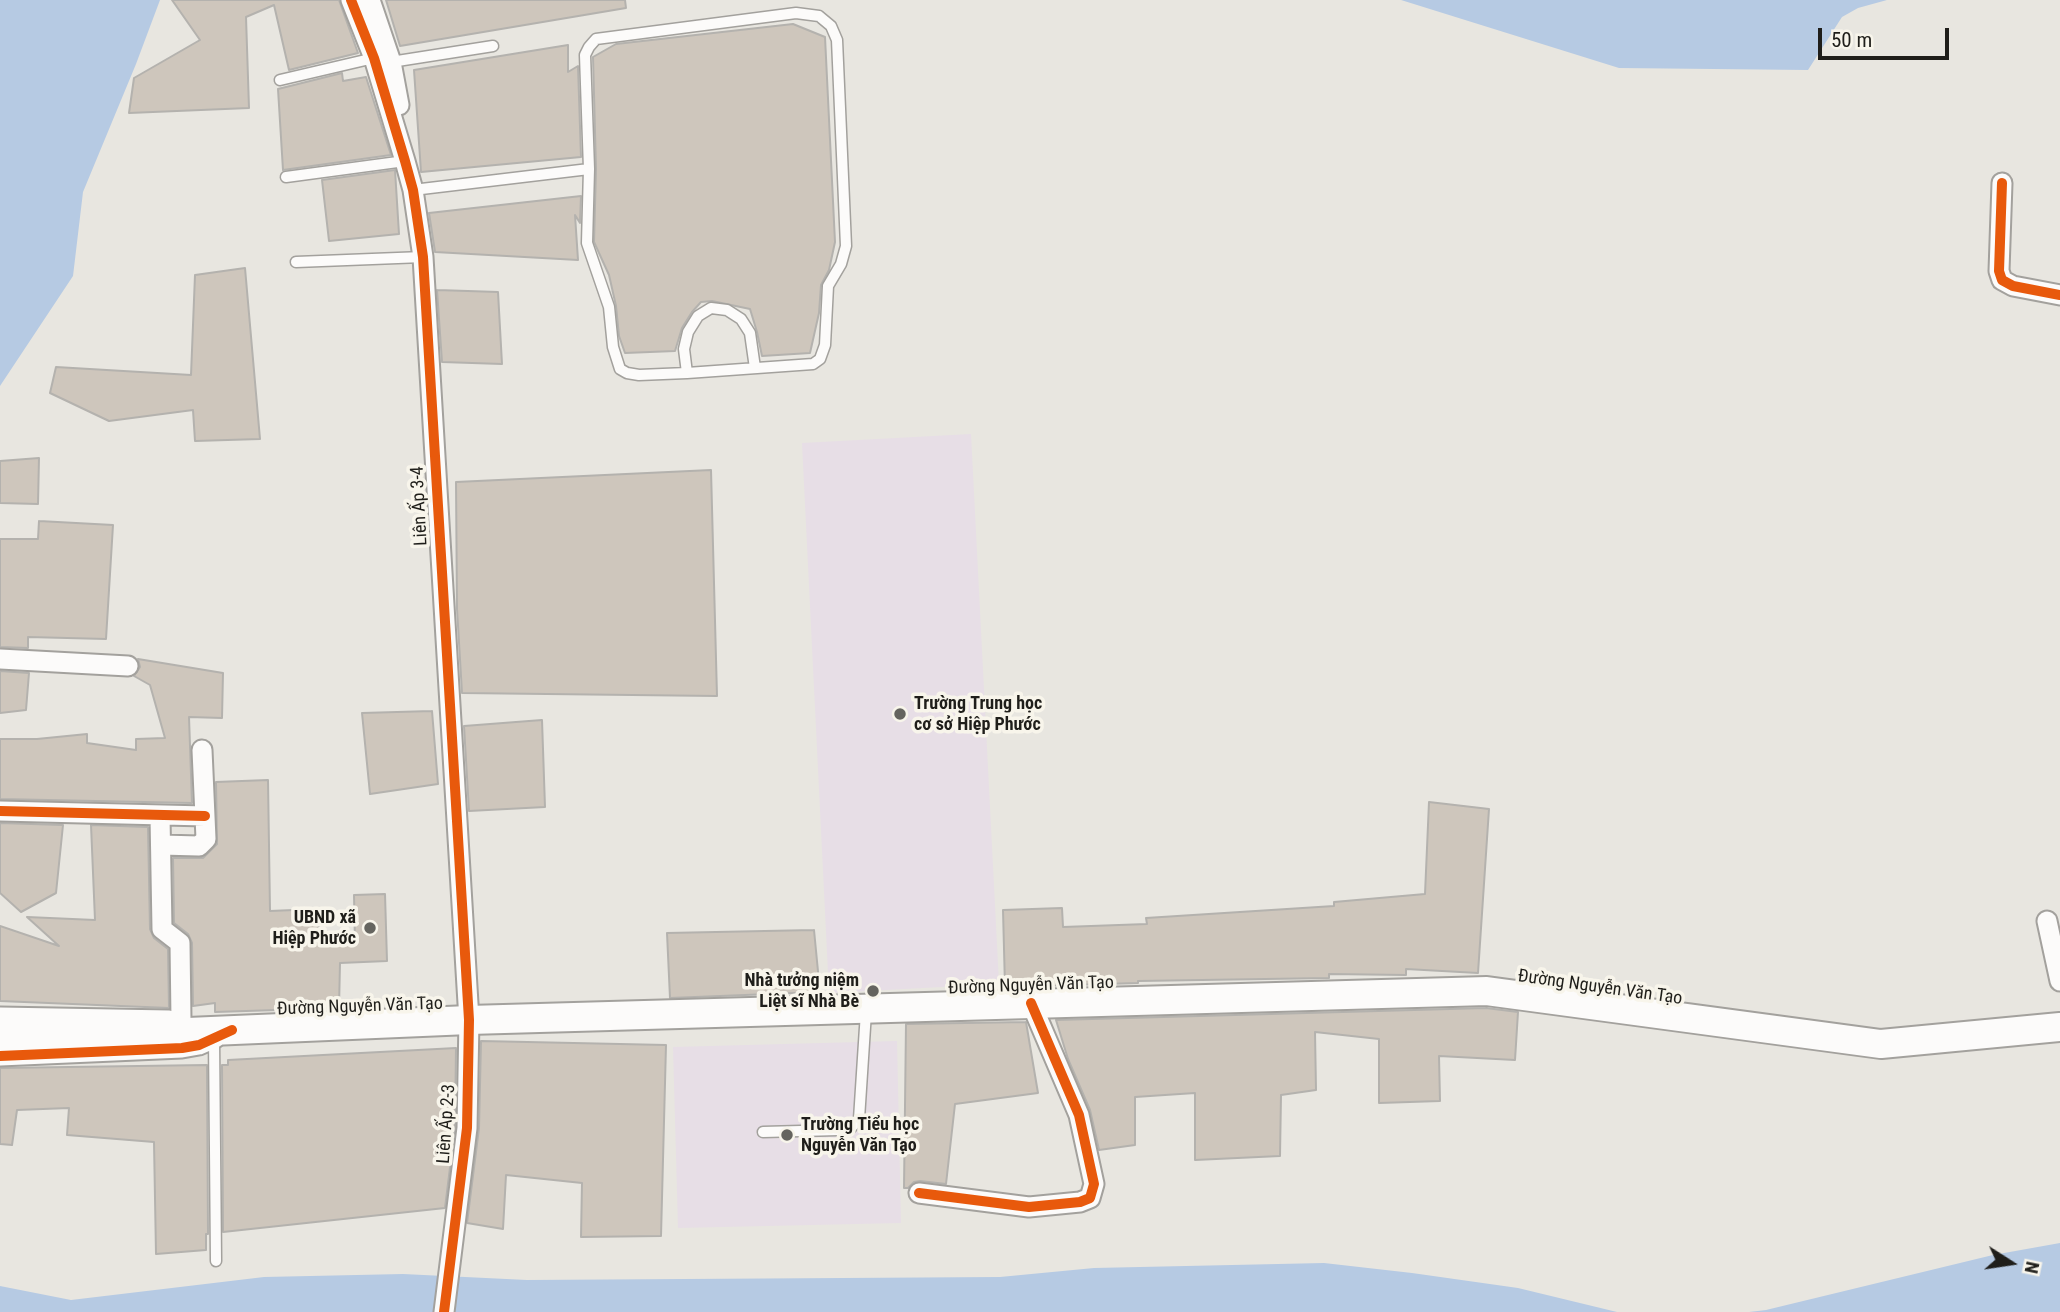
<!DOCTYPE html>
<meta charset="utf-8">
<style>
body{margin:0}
#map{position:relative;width:2060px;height:1312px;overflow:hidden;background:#e8e6e0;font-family:"Roboto Condensed",sans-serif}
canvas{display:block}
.north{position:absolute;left:1976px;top:1228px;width:70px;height:70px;-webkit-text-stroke:5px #f8f5eb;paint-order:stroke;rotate:102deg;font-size:19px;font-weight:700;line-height:28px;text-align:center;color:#1f1e1a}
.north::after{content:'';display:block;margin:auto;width:24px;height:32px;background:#1f1e1a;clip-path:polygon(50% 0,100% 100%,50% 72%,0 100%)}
.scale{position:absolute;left:1818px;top:28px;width:131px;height:32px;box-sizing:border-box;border:4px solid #1f1e1a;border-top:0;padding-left:9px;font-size:21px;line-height:24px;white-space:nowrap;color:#1f1e1a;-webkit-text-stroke:5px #f8f5eb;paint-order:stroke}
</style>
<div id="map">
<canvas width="2060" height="1312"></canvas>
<div class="north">N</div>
<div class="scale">50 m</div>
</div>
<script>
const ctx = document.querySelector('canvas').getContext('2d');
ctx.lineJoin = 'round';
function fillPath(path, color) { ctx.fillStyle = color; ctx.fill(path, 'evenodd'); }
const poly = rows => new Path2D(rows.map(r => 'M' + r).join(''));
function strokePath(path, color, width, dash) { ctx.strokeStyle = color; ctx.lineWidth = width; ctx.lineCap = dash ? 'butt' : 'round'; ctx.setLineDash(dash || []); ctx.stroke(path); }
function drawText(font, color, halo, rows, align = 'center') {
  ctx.font = font + ' "Roboto Condensed",sans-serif'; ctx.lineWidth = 7; ctx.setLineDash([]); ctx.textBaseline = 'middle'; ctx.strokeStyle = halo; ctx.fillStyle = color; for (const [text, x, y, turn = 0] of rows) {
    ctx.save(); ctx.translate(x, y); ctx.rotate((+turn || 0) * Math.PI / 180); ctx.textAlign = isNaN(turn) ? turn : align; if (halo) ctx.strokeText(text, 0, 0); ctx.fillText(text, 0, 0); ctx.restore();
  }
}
fillPath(poly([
 [971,434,999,984,829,993,802,443],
 [897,1041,901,1223,678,1228,673,1047]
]), '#e7dee6');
fillPath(poly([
 [0,0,160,0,136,64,83,192,73,276,0,386],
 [1401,0,1887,0,1858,8,1842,17,1808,70,1619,68],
 [2060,1243,2060,1312,1749,1312,1766,1310,1993,1255],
 [1324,1263,1412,1273,1518,1288,1617,1312,0,1312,0,1286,71,1300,264,1277,403,1274,527,1280,1000,1277,1094,1268]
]), '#b6cae3');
const building = poly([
 [172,0,339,0,358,53,289,70,274,5,246,17,249,108,129,113,134,78,200,40,172,0],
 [386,0,625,0,626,8,400,46,386,0],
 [793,24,825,37,835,242,829,270,821,285,819,313,810,353,762,356,757,332,750,309,712,301,701,302,692,312,682,328,675,351,625,353,619,336,616,306,609,275,594,242,596,169,593,57,616,44,793,24],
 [568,45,568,72,578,66,581,157,421,172,414,70,568,45],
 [342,73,343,81,366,77,391,155,283,170,278,89,342,73],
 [395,170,399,234,329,241,322,180,395,170],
 [581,196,580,223,575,215,578,260,435,252,429,213,581,196],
 [245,268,260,439,195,441,193,410,109,421,50,393,56,367,191,375,195,275,245,268],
 [437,290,498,292,502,364,442,362,437,290],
 [39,458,38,504,0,503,0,461,39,458],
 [711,470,717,696,462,693,457,609,456,482,711,470],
 [39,521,113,525,106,639,28,637,28,648,0,647,0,539,38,539,39,521],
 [138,659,223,673,222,718,189,717,192,803,0,799,0,739,37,739,87,734,87,743,136,750,136,739,165,738,150,685,134,676,140,667,138,659],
 [0,671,29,673,26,710,0,713,0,671],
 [432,711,438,784,370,794,362,713,432,711],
 [542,720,545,807,469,811,464,726,542,720],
 [268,780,270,911,318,909,319,945,355,944,354,895,385,894,387,961,340,963,339,1008,215,1012,215,1003,193,1006,192,943,188,934,174,923,173,858,203,858,217,844,216,782,268,780],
 [1429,802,1489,809,1478,973,1406,969,1406,975,1329,974,1329,978,1138,981,1138,983,1005,987,1003,910,1062,908,1063,927,1147,924,1146,918,1334,906,1334,902,1425,894,1429,802],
 [0,823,63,825,56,893,21,912,0,893,0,823],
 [91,825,148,827,150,929,154,938,168,949,169,1008,0,1001,0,926,59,946,27,917,95,920,91,825],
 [814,930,820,992,670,998,667,933,814,930],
 [1486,1008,1518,1012,1515,1060,1439,1056,1440,1101,1379,1103,1379,1039,1315,1032,1316,1090,1281,1095,1280,1156,1195,1160,1195,1093,1135,1097,1135,1145,1099,1150,1090,1110,1068,1059,1056,1020,1486,1008],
 [1026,1022,1038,1093,955,1104,946,1184,920,1181,914,1182,908,1188,904,1188,906,1024,1026,1022],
 [481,1041,666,1045,661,1236,581,1237,582,1183,506,1175,503,1229,467,1223,479,1128,481,1041],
 [456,1048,455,1127,445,1208,223,1232,222,1065,228,1065,228,1060,456,1048],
 [207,1065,208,1234,206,1234,206,1250,156,1254,154,1142,67,1135,69,1108,17,1110,12,1145,0,1144,0,1068,207,1065]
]);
fillPath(building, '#cec6bc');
strokePath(building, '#b4b2ae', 2);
const lane = poly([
 [796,13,819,16,831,26,837,40,846,246,841,264,828,286,825,345,820,359,813,364,687,373,639,375,627,373,620,369,613,347,609,307,587,243,589,169,585,55,589,47,596,39,796,13],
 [391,62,493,46],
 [280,80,374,58],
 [286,177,405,161],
 [413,190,589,169],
 [296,262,423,257],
 [687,373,684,349,688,332,698,316,711,308,727,310,741,319,750,333,755,368],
 [214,1038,216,1261],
 [763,1132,838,1130,851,1128,859,1119,866,1012]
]);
const street = poly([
 [351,0,374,58,405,161,413,190,423,257,469,1020,467,1128,444,1312],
 [370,0,391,62,399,105],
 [2002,183,1999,271,2002,280,2013,286,2060,295],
 [0,659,128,666],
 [0,811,205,816],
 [160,816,162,929,180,943,181,1020],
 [161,845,199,846,206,839,202,750],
 [2047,921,2060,981],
 [0,1017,169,1020],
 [0,1056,182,1048,199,1045,215,1038],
 [919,1193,1029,1207,1080,1202,1090,1198,1094,1184,1079,1115,1031,1003]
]);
const secondary = poly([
 [0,1040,469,1020,1487,991,1881,1044,2060,1027]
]);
strokePath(lane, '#a3a19d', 13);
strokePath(street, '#a3a19d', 23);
strokePath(secondary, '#a3a19d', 32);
strokePath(lane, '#fcfbfa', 10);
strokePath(street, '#fcfbfa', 19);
strokePath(secondary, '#fcfbfa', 28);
strokePath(poly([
 [351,0,374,58,405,161,413,190,423,257,469,1020,467,1128,444,1312],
 [2002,183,1999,271,2002,280,2013,286,2060,295],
 [0,811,205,816],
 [0,1056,182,1048,199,1045,232,1030],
 [919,1193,1029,1207,1080,1202,1090,1198,1094,1184,1079,1115,1031,1003]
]), '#e8590c', 10);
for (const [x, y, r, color] of [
 [900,714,7,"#65645f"],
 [370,928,7,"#65645f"],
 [873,991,7,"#65645f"],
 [787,1135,7,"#65645f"]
]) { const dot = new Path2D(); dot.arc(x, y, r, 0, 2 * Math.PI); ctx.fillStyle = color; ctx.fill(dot); strokePath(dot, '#f8f5eb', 2.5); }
drawText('18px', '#1f1e1a', '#f8f5eb', [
 ["Liên Ấp 3-4",420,506,-93],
 ["Đường Nguyễn Văn Tạo",1031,986,-2],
 ["Đường Nguyễn Văn Tạo",1600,988,8],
 ["Đường Nguyễn Văn Tạo",360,1007,-2],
 ["Liên Ấp 2-3",447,1124,-86]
]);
drawText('bold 18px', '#1f1e1a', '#f8f5eb', [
 ["Trường Trung học",914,704],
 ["cơ sở Hiệp Phước",914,725],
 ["UBND xã",356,918,"right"],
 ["Hiệp Phước",356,939,"right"],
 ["Nhà tưởng niệm",859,981,"right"],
 ["Liệt sĩ Nhà Bè",859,1002,"right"],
 ["Trường Tiểu học",801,1125],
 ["Nguyễn Văn Tạo",801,1146]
], 'left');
</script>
